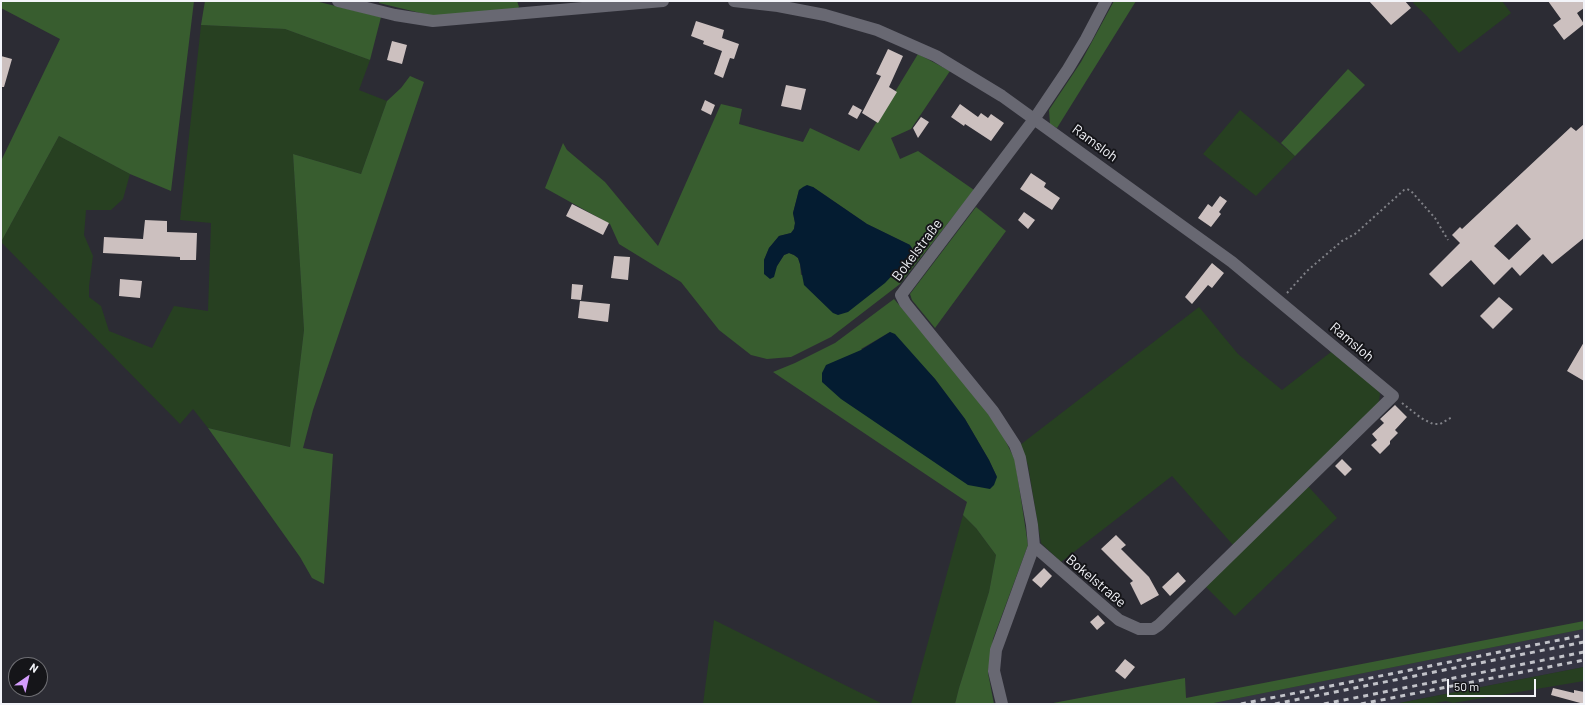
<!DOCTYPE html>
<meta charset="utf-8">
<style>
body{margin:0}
#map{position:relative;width:1585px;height:705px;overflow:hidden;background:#2c2c34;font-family:Barlow,sans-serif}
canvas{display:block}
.frame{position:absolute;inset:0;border:2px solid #f3f4f9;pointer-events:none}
.north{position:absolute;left:8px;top:657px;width:40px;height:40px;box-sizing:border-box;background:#151519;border:1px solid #6e6e73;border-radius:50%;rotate:34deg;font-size:11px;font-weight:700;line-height:16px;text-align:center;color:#f3f4f9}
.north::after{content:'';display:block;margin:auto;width:14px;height:18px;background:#d39cfc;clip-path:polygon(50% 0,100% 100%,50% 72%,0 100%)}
.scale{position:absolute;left:1447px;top:679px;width:89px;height:18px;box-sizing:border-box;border:2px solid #f3f4f9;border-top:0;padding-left:5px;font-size:12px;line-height:14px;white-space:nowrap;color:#f3f4f9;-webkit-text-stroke:3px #151519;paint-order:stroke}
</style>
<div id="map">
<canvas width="1585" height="705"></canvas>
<div class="frame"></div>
<div class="north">N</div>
<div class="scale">50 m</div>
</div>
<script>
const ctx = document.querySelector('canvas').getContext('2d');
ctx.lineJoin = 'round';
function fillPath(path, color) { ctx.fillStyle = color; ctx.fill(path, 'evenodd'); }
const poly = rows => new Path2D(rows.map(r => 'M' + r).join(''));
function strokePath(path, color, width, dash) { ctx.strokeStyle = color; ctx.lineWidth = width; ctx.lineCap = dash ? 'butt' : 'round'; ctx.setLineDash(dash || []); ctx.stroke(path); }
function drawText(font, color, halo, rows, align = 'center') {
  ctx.font = font + ' Barlow,sans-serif'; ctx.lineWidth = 4; ctx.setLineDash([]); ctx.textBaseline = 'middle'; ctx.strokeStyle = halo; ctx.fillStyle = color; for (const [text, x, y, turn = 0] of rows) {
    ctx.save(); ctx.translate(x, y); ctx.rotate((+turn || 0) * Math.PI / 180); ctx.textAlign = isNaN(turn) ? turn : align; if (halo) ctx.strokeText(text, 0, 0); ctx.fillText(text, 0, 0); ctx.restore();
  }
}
fillPath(poly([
 [1584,629,1584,667,1394,704,1209,704]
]), '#353543');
fillPath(poly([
 [1415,1,1502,1,1511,13,1459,53,1426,15,1413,3],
 [201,25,285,29,370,60,359,90,387,101,361,174,293,154,304,330,290,447,208,428,193,409,180,424,1,242,59,136,130,174,123,199,111,210,86,210,84,235,93,256,89,286,89,297,101,306,109,331,152,348,174,306,208,311,211,223,180,220],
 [1240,110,1295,156,1256,196,1203,154],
 [1199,307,1238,354,1282,390,1331,352,1378,390,1380,394,1379,401,1375,408,1233,545,1172,476,1061,562,1041,543,1028,465,1020,445],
 [1307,485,1337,518,1235,616,1204,585],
 [963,515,976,528,996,555,989,592,959,688,955,704,911,704],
 [714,620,883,704,703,704],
 [1584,667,1584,681,1453,703,1446,701,1430,704,1394,704]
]), '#274021');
fillPath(poly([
 [1,1,194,1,171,191,130,174,59,136,1,242,1,161,60,39,1,8],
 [205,1,315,1,381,17,370,60,285,29,201,25],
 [380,1,517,1,519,7,516,10,433,16,379,3],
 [1114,1,1136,1,1057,128,1050,124,1049,110,1081,62],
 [918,54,950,71,911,129,891,138,900,159,918,151,974,190,900,284,831,337,791,357,767,359,751,355,719,330,681,282,619,244,610,224,545,188,563,143,567,150,605,182,658,246,721,104,742,109,739,124,803,142,810,128,859,151],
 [813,187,867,224,910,245,801,275,800,264,798,258,794,255,789,253,784,255,777,266,764,274,764,260,769,248,779,236,791,233,794,229,795,223,793,213,799,190],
 [1348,69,1365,85,1295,156,1281,143],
 [410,76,424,82,313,410,303,448,333,454,324,584,312,578,300,557,208,428,290,447,304,330,293,154,361,174,387,101,401,88],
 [976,207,1006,231,935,328,912,300,910,294],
 [894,299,969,387,1001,432,1015,460,1028,545,993,639,988,673,994,704,955,704,959,688,989,592,996,555,976,528,963,515,967,502,773,372,795,363,835,343],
 [890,332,935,379,965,419,989,460,997,477,861,349],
 [1584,621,1584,629,1209,704,1048,704,1185,678,1186,698]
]), '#385d2f');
fillPath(poly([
 [807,185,813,187,867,224,910,245,912,248,911,252,906,261,885,283,848,312,838,315,833,313,804,285,800,264,798,258,794,255,789,253,784,255,777,266,774,277,770,279,764,274,764,260,769,248,779,236,791,233,794,229,795,223,793,213,799,190,803,187],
 [890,332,895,334,935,379,965,419,989,460,997,477,994,485,990,489,968,485,841,399,822,382,822,373,826,365,861,350]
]), '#041c31');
fillPath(poly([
 [1369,1,1405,1,1411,8,1391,25],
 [1548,1,1584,1,1584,8,1577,13,1584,24,1564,40,1553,25,1561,19],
 [696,21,724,30,722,38,739,44,734,59,730,58,723,78,714,74,722,51,703,44,704,41,691,36],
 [392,41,407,45,402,64,387,60],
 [888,49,903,56,889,87,897,92,878,123,862,113,881,76,876,74],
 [1,56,12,59,4,87,1,87],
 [786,85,806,89,801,110,781,106],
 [705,100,715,105,711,115,701,110],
 [960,104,978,117,981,113,988,118,991,114,1004,123,991,141,965,124,964,126,951,117],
 [853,105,862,110,857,119,848,114],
 [921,117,929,122,918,138,913,128],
 [1584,124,1584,238,1552,264,1543,254,1520,276,1512,267,1494,285,1471,260,1442,287,1429,274,1460,243,1452,235,1460,227,1462,229,1571,127,1576,131],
 [1517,224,1531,239,1509,260,1494,246],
 [1031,173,1046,183,1044,187,1060,198,1052,210,1020,189],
 [1220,196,1227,201,1219,212,1221,214,1211,227,1198,218,1208,204,1212,207],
 [572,204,609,223,603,235,566,216],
 [1024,212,1035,220,1028,229,1018,220],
 [145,220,167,221,167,232,197,233,196,260,180,260,180,257,103,253,104,237,143,239],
 [614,256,630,257,628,280,611,278],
 [1212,263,1224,273,1212,288,1208,285,1192,304,1185,297],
 [120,279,142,281,140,298,119,296],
 [572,284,583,285,581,300,571,299],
 [1499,297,1513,309,1493,329,1480,316],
 [580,301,610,304,608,322,578,318],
 [1584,342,1584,381,1567,371],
 [1395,405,1407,417,1395,430,1398,433,1390,441,1390,444,1380,454,1371,445,1377,440,1372,434,1384,423,1380,419],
 [1342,459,1352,469,1345,476,1335,466],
 [1116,535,1126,545,1121,549,1149,577,1159,595,1141,605,1130,583,1133,581,1101,549],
 [1044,568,1052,576,1041,588,1032,580],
 [1178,572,1186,581,1170,596,1162,587],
 [1098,615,1105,623,1097,630,1090,622],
 [1125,659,1135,667,1125,679,1115,671],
 [1553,688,1574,693,1574,690,1584,692,1584,704,1551,695]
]), '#ccc0bf');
strokePath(poly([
 [1287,293,1307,271,1342,241,1355,234,1404,190,1407,189,1411,191,1435,218,1448,240],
 [1402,403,1421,418,1433,424,1440,424,1452,417]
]), '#818288', 2, [2, 3]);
strokePath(poly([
 [338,1,395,15,433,21,663,1],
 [734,1,778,6,825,15,877,30,936,56,1002,96,1232,262,1393,396,1159,625,1153,629,1139,629,1119,620,1034,546],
 [1002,704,994,671,996,650,1034,546,1032,525,1020,458,1015,445,993,411,905,303,901,295,1035,118,1068,69,1086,39,1106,1]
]), '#686872', 12);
strokePath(poly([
 [1241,704,1584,635],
 [1275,704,1584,642],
 [1324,704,1584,652],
 [1361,704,1584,660]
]), '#c1c2c8', 3, [5, 5]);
drawText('14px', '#f3f4f9', '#151519', [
 ["Ramsloh",1095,143,36],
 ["Bokelstraße",917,250,-53],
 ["Ramsloh",1352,342,40],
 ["Bokelstraße",1096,581,40]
]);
</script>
